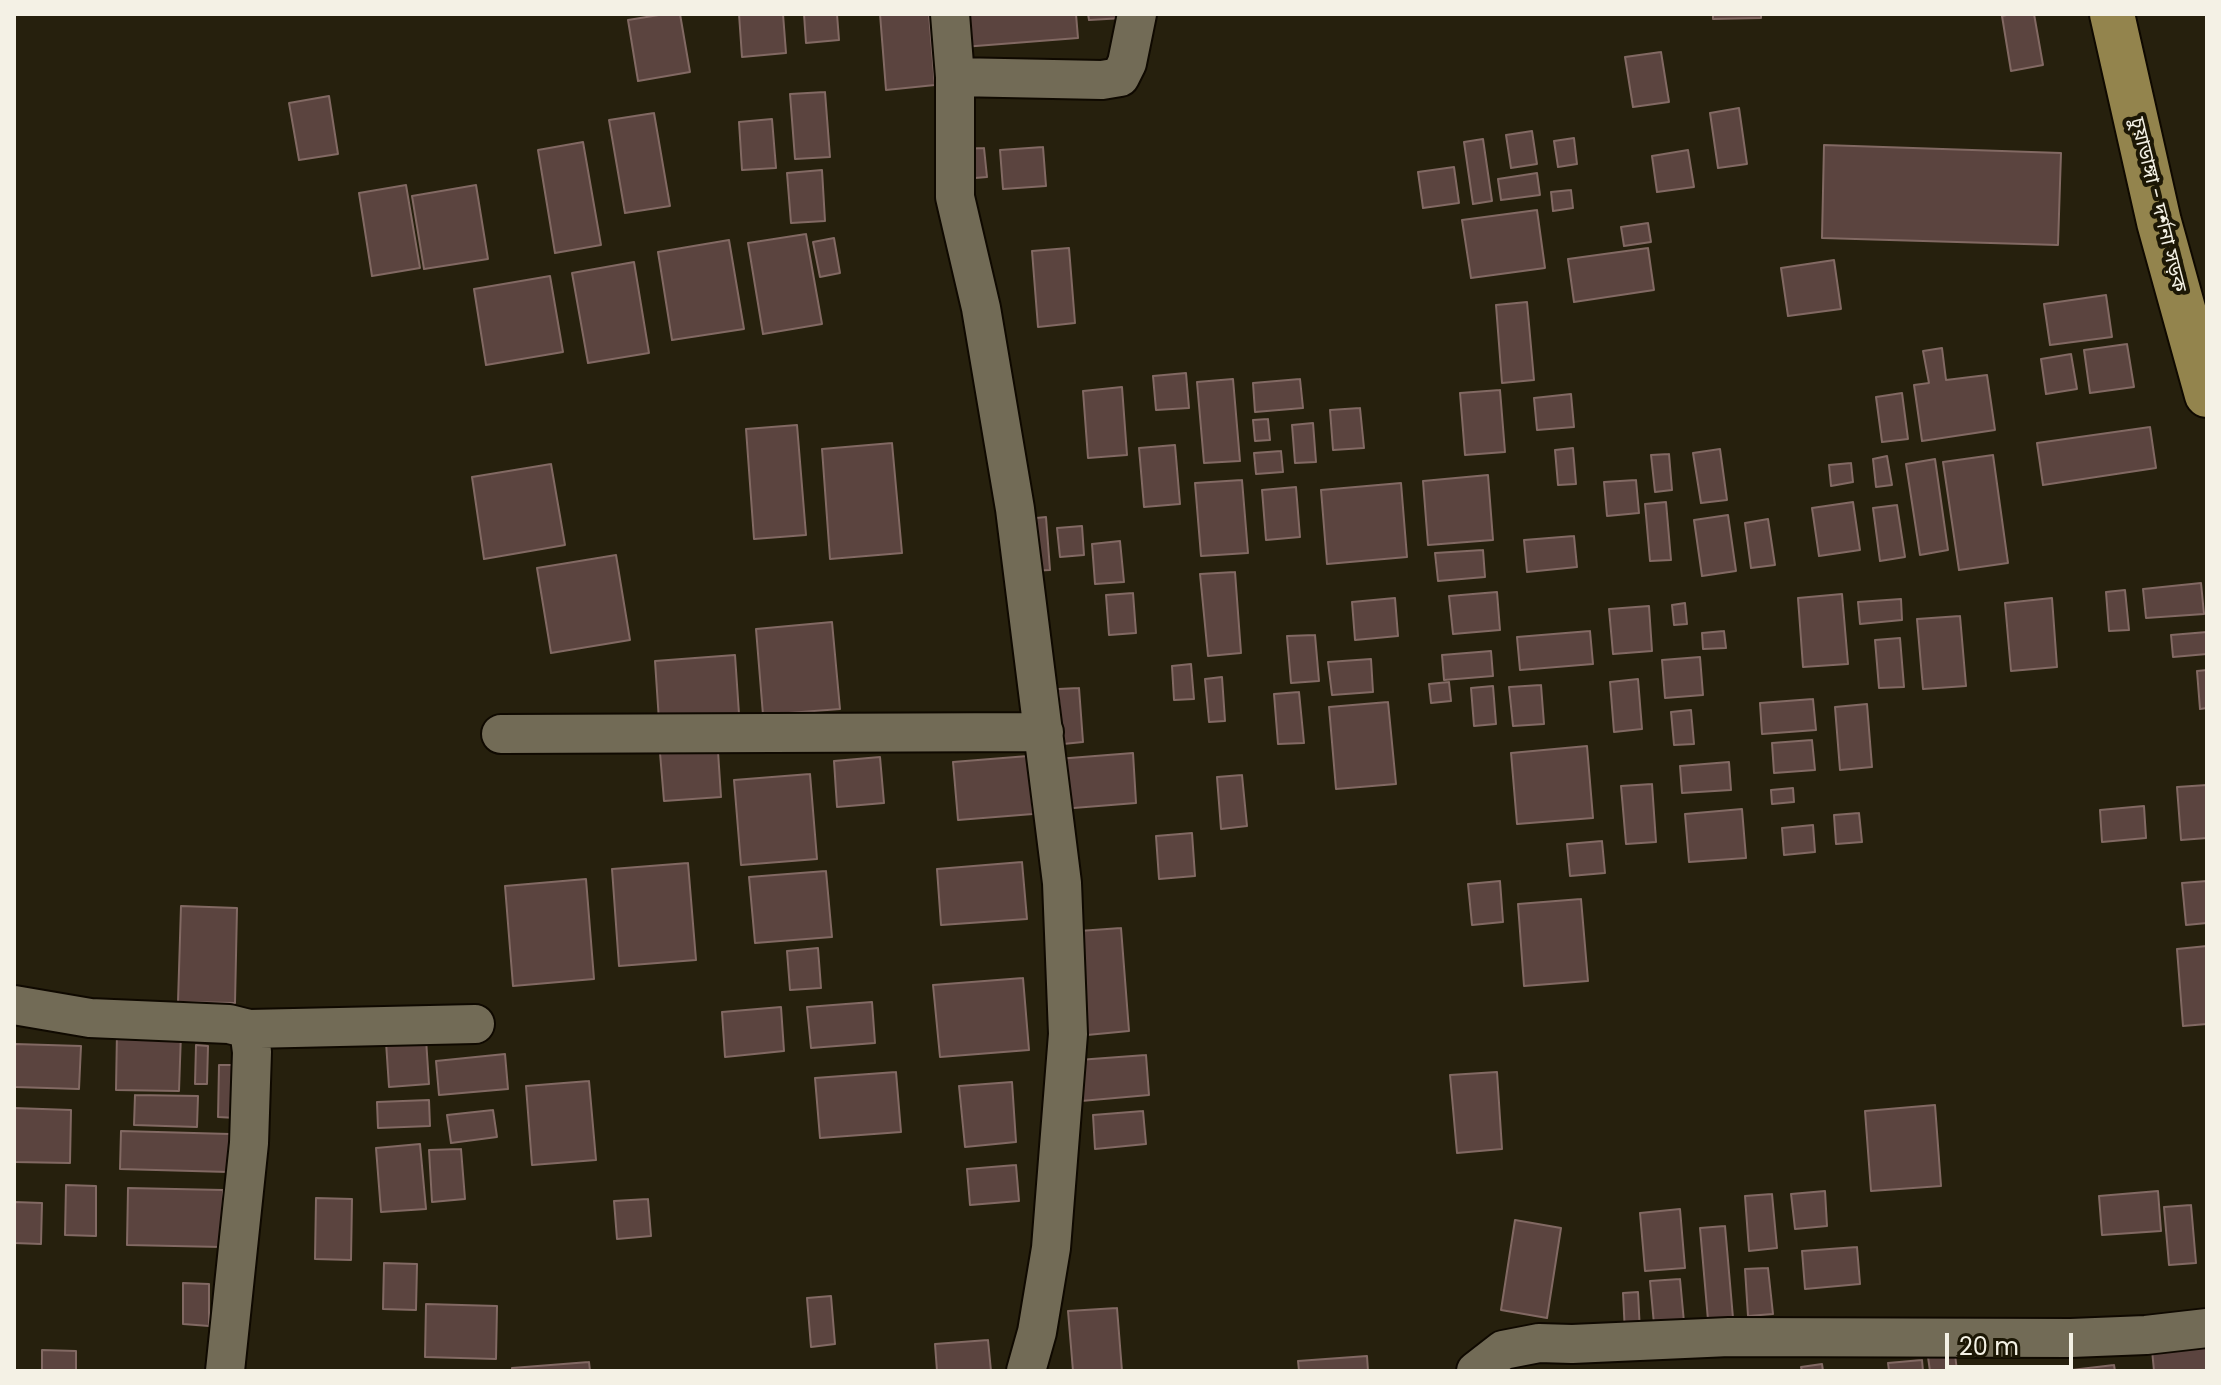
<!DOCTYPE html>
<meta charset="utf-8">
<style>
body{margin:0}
#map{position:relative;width:2221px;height:1385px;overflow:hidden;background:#26200d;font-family:Poppins,sans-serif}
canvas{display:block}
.frame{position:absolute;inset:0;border:16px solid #f4f1e5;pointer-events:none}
.scale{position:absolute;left:1945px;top:1333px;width:128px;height:36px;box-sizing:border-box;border:4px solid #f4f1e5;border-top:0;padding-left:10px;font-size:24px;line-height:28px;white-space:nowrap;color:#f4f1e5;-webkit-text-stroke:6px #1c1705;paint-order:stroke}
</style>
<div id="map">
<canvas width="2221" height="1385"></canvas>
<div class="frame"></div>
<div class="scale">20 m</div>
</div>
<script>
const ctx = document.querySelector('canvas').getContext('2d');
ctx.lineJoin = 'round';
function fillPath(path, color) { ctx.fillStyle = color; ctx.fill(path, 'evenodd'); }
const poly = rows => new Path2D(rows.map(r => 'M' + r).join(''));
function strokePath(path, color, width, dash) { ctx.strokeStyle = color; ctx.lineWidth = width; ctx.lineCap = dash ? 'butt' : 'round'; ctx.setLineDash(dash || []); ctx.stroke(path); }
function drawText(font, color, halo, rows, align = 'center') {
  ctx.font = font + ' Poppins,"Noto Sans Bengali",sans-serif'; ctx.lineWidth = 8; ctx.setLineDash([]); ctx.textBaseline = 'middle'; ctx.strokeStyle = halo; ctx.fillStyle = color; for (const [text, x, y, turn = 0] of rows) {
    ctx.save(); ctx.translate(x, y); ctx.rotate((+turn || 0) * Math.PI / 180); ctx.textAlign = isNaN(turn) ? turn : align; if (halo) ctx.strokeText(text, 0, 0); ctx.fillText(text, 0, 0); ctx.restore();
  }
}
const building = poly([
 [665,14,680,14,690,72,638,81,628,20,665,14],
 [739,14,783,14,786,53,742,57,739,14],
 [804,14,837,14,839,40,806,43,804,14],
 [880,14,929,14,935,85,886,90,880,14],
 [960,14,1076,14,1078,38,963,47,960,14],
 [1088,14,1124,14,1124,18,1089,20,1088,14],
 [1713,14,1761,14,1761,18,1713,19,1713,14],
 [2011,14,2034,14,2043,65,2011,71,2002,16,2011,14],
 [1661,52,1669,102,1633,107,1625,57,1661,52],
 [825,92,830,157,795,159,790,94,825,92],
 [329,96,338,154,299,160,289,103,329,96],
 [1739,108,1747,164,1718,168,1710,113,1739,108],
 [654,113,670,206,625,213,609,120,654,113],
 [772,119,776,168,742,170,739,122,772,119],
 [1532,131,1537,164,1511,168,1506,135,1532,131],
 [1574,138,1577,164,1558,167,1554,141,1574,138],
 [1483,139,1492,201,1473,204,1464,142,1483,139],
 [583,142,601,245,555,253,538,150,583,142],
 [1824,145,2061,153,2058,245,1822,238,1824,145],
 [1043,147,1046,186,1003,189,1000,150,1043,147],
 [984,148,987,177,963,179,961,149,984,148],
 [1688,150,1694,187,1657,192,1652,156,1688,150],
 [1454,167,1459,203,1423,208,1418,172,1454,167],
 [822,170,825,221,791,223,787,173,822,170],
 [1537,173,1540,195,1501,200,1498,179,1537,173],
 [406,185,420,268,372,276,359,193,406,185],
 [476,185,488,259,424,269,412,196,476,185],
 [1571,190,1573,208,1553,211,1551,192,1571,190],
 [1537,210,1545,268,1471,278,1462,220,1537,210],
 [1648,223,1651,242,1624,246,1621,227,1648,223],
 [806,234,822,324,763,334,748,243,806,234],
 [834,238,840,273,820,277,813,242,834,238],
 [729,240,744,329,672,340,658,252,729,240],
 [1069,248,1075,323,1038,327,1032,251,1069,248],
 [1648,248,1654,290,1574,302,1568,259,1648,248],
 [1834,260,1841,309,1788,316,1781,268,1834,260],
 [634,262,649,353,588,363,572,273,634,262],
 [550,276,563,352,486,365,474,289,550,276],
 [2106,295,2112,337,2050,345,2044,304,2106,295],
 [1527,302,1534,380,1502,383,1496,305,1527,302],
 [2127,344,2134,387,2090,393,2084,350,2127,344],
 [1942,348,1946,380,1987,375,1995,430,1922,441,1914,385,1929,383,1923,351,1942,348],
 [2071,354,2077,389,2046,394,2041,359,2071,354],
 [1186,373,1189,408,1156,410,1153,376,1186,373],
 [1233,379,1240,461,1204,463,1197,382,1233,379],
 [1300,379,1303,408,1255,412,1253,383,1300,379],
 [1122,387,1127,455,1088,458,1083,391,1122,387],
 [1500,390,1505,452,1465,455,1460,393,1500,390],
 [1902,393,1908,439,1882,442,1876,397,1902,393],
 [1571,394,1574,427,1537,430,1534,398,1571,394],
 [1360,408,1364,448,1333,450,1330,410,1360,408],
 [1268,419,1270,440,1255,441,1253,420,1268,419],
 [1313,423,1316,462,1295,463,1292,425,1313,423],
 [797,425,806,535,754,539,746,429,797,425],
 [2150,427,2156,468,2043,485,2037,443,2150,427],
 [892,443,902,553,830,559,822,449,892,443],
 [1175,445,1180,504,1144,507,1139,448,1175,445],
 [1573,448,1576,484,1558,485,1555,450,1573,448],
 [1720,449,1727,500,1701,503,1693,453,1720,449],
 [1281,451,1283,472,1256,474,1254,453,1281,451],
 [1669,454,1672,490,1655,492,1651,455,1669,454],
 [1993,455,2008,563,1959,570,1943,462,1993,455],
 [1887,456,1892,485,1876,487,1873,459,1887,456],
 [1935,459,1948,550,1920,555,1906,464,1935,459],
 [1851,463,1853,482,1831,486,1829,465,1851,463],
 [551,464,565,545,484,559,472,477,551,464],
 [1488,475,1493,540,1428,545,1423,481,1488,475],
 [1242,480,1248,553,1201,556,1195,483,1242,480],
 [1636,480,1639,513,1607,516,1604,482,1636,480],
 [1401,483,1407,557,1327,564,1321,490,1401,483],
 [1296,487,1300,537,1266,540,1262,490,1296,487],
 [1666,502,1671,560,1650,561,1645,504,1666,502],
 [1853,502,1860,550,1819,556,1812,508,1853,502],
 [1897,505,1905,557,1880,561,1873,508,1897,505],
 [1728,515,1736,571,1702,576,1694,520,1728,515],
 [1046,517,1050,570,1031,571,1026,519,1046,517],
 [1768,519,1775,565,1751,568,1745,523,1768,519],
 [1082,526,1084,555,1060,557,1057,528,1082,526],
 [1574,536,1577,567,1527,572,1524,540,1574,536],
 [1120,541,1124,582,1095,584,1092,544,1120,541],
 [1483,550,1485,577,1438,581,1435,553,1483,550],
 [616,555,630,640,551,653,537,568,616,555],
 [1235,572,1241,653,1208,656,1200,574,1235,572],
 [2201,583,2204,614,2146,618,2143,589,2201,583],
 [2125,590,2129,630,2109,631,2106,592,2125,590],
 [1497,592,1500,630,1453,634,1449,596,1497,592],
 [1133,593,1136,633,1109,635,1106,595,1133,593],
 [1842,594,1848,664,1803,667,1798,598,1842,594],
 [1395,598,1398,636,1355,640,1352,602,1395,598],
 [2052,598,2057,667,2011,671,2005,603,2052,598],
 [1901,599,1902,620,1860,624,1858,602,1901,599],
 [1685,603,1687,624,1674,625,1672,605,1685,603],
 [1649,606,1652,651,1613,654,1609,609,1649,606],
 [1960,616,1966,686,1923,689,1917,619,1960,616],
 [832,622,840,709,763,715,756,629,832,622],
 [1590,631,1593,664,1520,670,1517,637,1590,631],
 [1724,631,1726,648,1703,649,1702,633,1724,631],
 [2207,632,2207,654,2173,657,2171,635,2207,632],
 [1315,635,1319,681,1291,683,1287,636,1315,635],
 [1900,638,1904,687,1879,688,1875,640,1900,638],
 [1491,651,1493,676,1444,680,1442,655,1491,651],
 [735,655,739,714,659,721,655,661,735,655],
 [1700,657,1703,695,1665,698,1662,660,1700,657],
 [1371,659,1373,692,1332,695,1328,662,1371,659],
 [1191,664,1194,699,1174,700,1172,666,1191,664],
 [2207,670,2207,708,2200,709,2197,671,2207,670],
 [1222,677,1225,721,1209,722,1205,679,1222,677],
 [1638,679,1642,729,1614,732,1610,682,1638,679],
 [1449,682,1451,701,1431,703,1429,684,1449,682],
 [1541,685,1544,724,1513,726,1509,687,1541,685],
 [1493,686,1496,724,1474,726,1471,688,1493,686],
 [1079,688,1083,742,1063,744,1058,689,1079,688],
 [1299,692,1304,743,1278,744,1274,694,1299,692],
 [1813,699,1816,730,1762,734,1760,703,1813,699],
 [1388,702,1396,784,1336,789,1329,707,1388,702],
 [1867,704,1872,767,1840,770,1835,707,1867,704],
 [1691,710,1694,744,1674,745,1671,712,1691,710],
 [717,736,721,797,664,801,659,741,717,736],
 [1812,740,1815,770,1774,773,1772,743,1812,740],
 [1587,746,1593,818,1517,824,1511,753,1587,746],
 [1133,753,1136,803,1061,809,1057,759,1133,753],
 [1028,756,1033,814,958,820,953,762,1028,756],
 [880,757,884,803,837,807,834,761,880,757],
 [1729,762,1731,790,1682,793,1680,766,1729,762],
 [810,774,817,859,741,865,734,780,810,774],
 [1242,775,1247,826,1221,829,1217,777,1242,775],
 [1652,784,1656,842,1626,844,1621,786,1652,784],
 [2207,785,2207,838,2181,840,2177,787,2207,785],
 [1793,788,1794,802,1772,804,1771,790,1793,788],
 [2144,806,2146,838,2102,842,2100,810,2144,806],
 [1742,809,1746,858,1689,862,1685,814,1742,809],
 [1859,813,1862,842,1836,844,1834,815,1859,813],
 [1813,825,1815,852,1784,855,1782,828,1813,825],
 [1192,833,1195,876,1159,879,1156,836,1192,833],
 [1602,841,1605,873,1570,876,1567,844,1602,841],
 [1022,862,1027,919,941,925,937,869,1022,862],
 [688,863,696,960,619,966,612,869,688,863],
 [826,871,832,937,755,943,749,877,826,871],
 [586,879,594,979,513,986,505,886,586,879],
 [1500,881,1503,922,1472,925,1468,884,1500,881],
 [2207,881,2207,923,2186,925,2182,883,2207,881],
 [1581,899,1588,981,1524,986,1518,904,1581,899],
 [181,906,237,908,235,1003,178,1002,181,906],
 [1121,928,1129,1031,1087,1035,1079,931,1121,928],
 [2207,946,2207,1024,2183,1026,2177,949,2207,946],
 [818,948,821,988,790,990,787,951,818,948],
 [1023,978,1029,1050,940,1057,933,985,1023,978],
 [872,1002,875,1043,811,1048,807,1007,872,1002],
 [781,1007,784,1051,725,1057,722,1012,781,1007],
 [117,1031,181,1033,179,1091,116,1090,117,1031],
 [426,1039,429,1084,389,1087,386,1042,426,1039],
 [15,1044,81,1046,79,1089,15,1087,15,1044],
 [196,1045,208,1046,207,1084,195,1084,196,1045],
 [505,1054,508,1089,439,1095,436,1061,505,1054],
 [1146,1055,1149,1095,1081,1101,1078,1060,1146,1055],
 [219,1065,238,1065,236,1118,218,1117,219,1065],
 [896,1072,901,1132,820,1138,815,1078,896,1072],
 [1497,1072,1502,1149,1457,1153,1450,1075,1497,1072],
 [589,1081,596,1160,532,1165,526,1086,589,1081],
 [1012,1082,1016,1142,965,1147,959,1086,1012,1082],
 [135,1095,198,1096,197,1127,134,1125,135,1095],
 [429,1100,430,1126,378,1128,377,1102,429,1100],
 [1935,1105,1941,1186,1871,1191,1865,1111,1935,1105],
 [14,1108,71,1110,70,1163,14,1162,14,1108],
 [493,1110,497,1137,451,1143,447,1115,493,1110],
 [1143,1111,1146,1144,1095,1149,1093,1115,1143,1111],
 [121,1131,230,1134,228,1172,120,1169,121,1131],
 [420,1144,426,1209,381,1212,376,1148,420,1144],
 [461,1149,465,1199,432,1202,429,1150,461,1149],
 [1016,1165,1019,1201,970,1205,967,1169,1016,1165],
 [66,1185,96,1186,96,1236,65,1235,66,1185],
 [128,1188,223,1190,222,1247,127,1245,128,1188],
 [1825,1191,1827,1226,1795,1229,1791,1194,1825,1191],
 [2158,1191,2161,1231,2102,1235,2099,1196,2158,1191],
 [1772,1194,1777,1248,1749,1251,1745,1196,1772,1194],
 [316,1198,352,1199,351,1260,315,1259,316,1198],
 [648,1199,651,1236,617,1239,614,1201,648,1199],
 [14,1202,42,1203,41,1244,14,1243,14,1202],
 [2191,1205,2196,1263,2169,1265,2164,1207,2191,1205],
 [1680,1209,1685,1268,1645,1271,1640,1213,1680,1209],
 [1515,1220,1561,1228,1547,1318,1501,1310,1515,1220],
 [1725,1226,1733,1318,1708,1320,1700,1228,1725,1226],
 [1857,1247,1860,1284,1805,1289,1802,1251,1857,1247],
 [384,1263,417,1264,416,1310,383,1309,384,1263],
 [1768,1268,1773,1314,1748,1316,1745,1269,1768,1268],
 [1680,1279,1685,1333,1655,1335,1650,1281,1680,1279],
 [183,1283,209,1284,209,1326,183,1324,183,1283],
 [1638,1292,1640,1332,1625,1333,1623,1293,1638,1292],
 [831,1296,835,1344,811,1347,807,1298,831,1296],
 [426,1304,497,1306,496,1359,425,1357,426,1304],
 [1117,1308,1122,1371,1073,1371,1068,1311,1117,1308],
 [988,1340,991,1371,937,1371,935,1344,988,1340],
 [2207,1344,2207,1371,2154,1371,2152,1350,2207,1344],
 [42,1350,76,1351,76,1371,42,1371,42,1350],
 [1955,1354,1957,1371,1930,1371,1928,1357,1955,1354],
 [1367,1356,1368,1371,1299,1371,1298,1361,1367,1356],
 [1922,1360,1923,1371,1889,1371,1888,1363,1922,1360],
 [589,1362,590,1371,512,1371,512,1368,589,1362],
 [1822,1364,1823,1371,1802,1371,1801,1367,1822,1364],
 [2114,1365,2115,1371,2063,1371,2114,1365]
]);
fillPath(building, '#5b443f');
strokePath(building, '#826963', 2);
const street = poly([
 [950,14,955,77,955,197,981,308,1015,509,1062,883,1068,1034,1051,1248,1037,1332,1026,1371],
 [955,77,1102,80,1120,77,1127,63,1137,14],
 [501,734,1044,732],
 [14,1005,90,1018,229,1024,249,1029,252,1052,249,1143,225,1371],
 [249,1029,475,1024],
 [1476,1371,1503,1350,1539,1343,1572,1344,1729,1337,2071,1338,2146,1335,2207,1328]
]);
const primary = poly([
 [2112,14,2159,222,2207,395]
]);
strokePath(street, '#0f0900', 42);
strokePath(primary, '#0f0900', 48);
strokePath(street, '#726b56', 38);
strokePath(primary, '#93844d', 44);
drawText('20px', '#f4f1e5', '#1c1705', [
 ["চুয়াডাঙ্গা - দর্শনা সড়ক",2157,205,76]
]);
</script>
